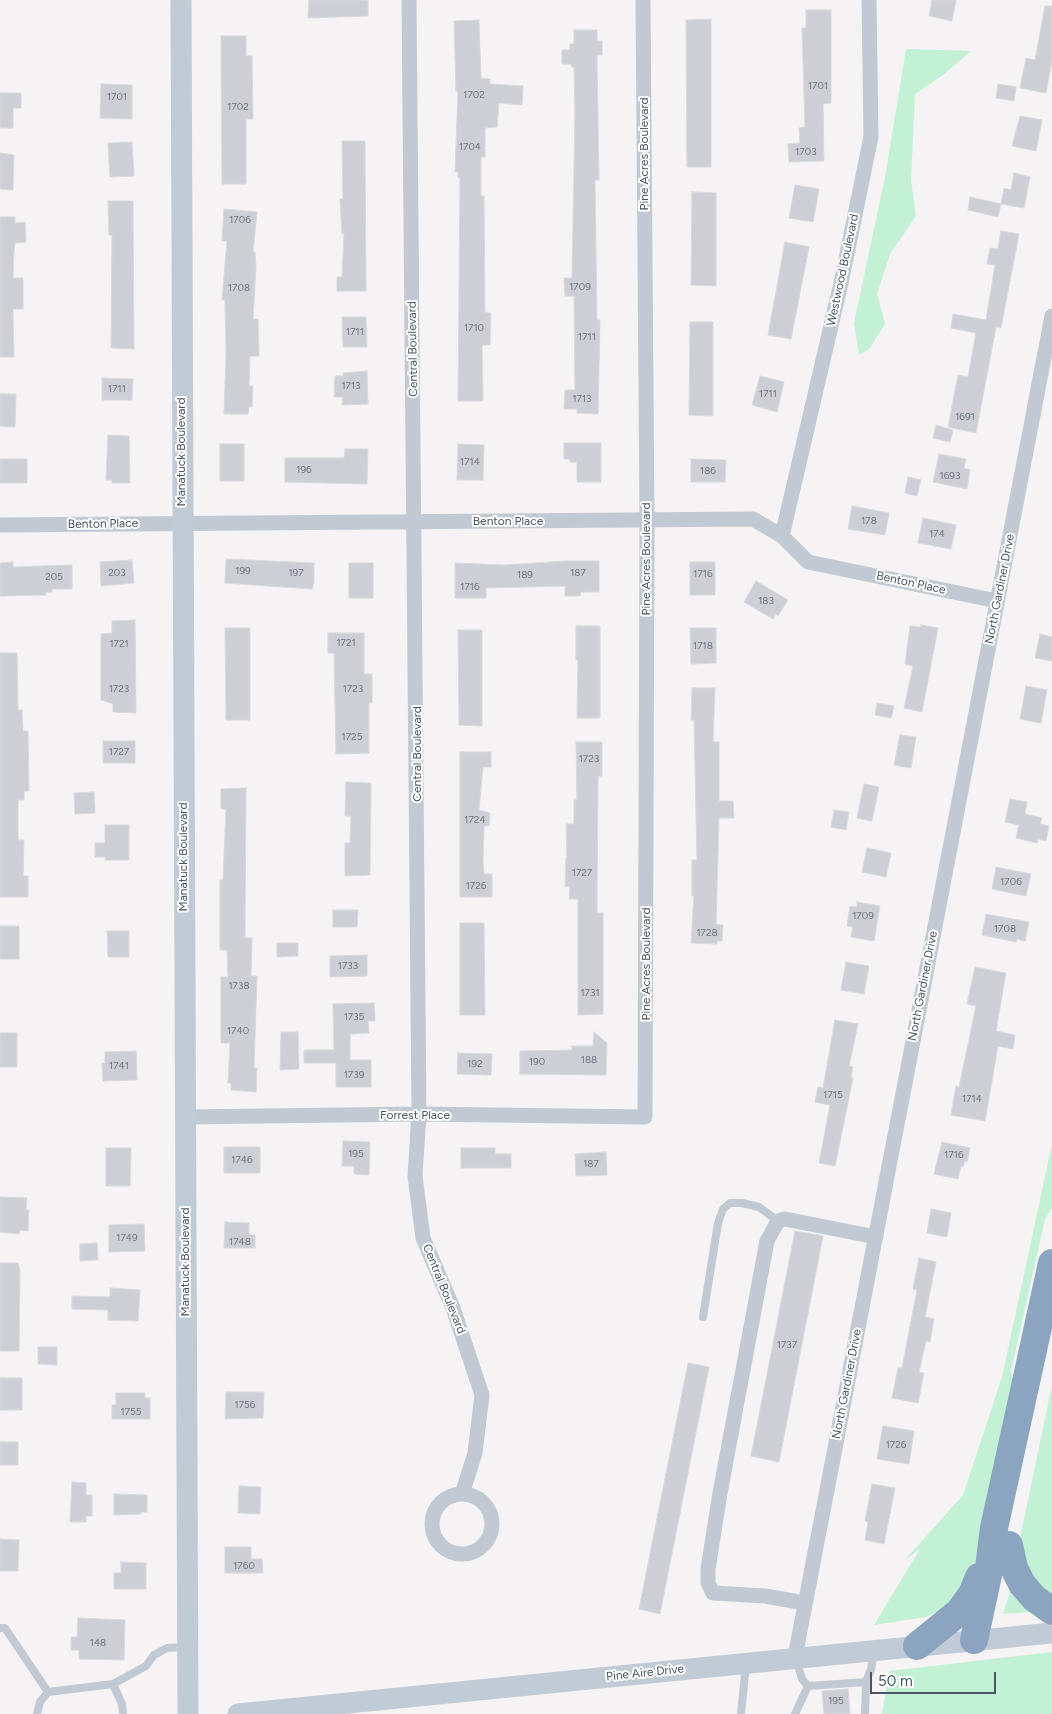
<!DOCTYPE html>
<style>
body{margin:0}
#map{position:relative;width:1052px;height:1714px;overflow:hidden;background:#f5f3f3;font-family:Figtree,sans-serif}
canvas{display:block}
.scale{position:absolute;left:870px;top:1672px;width:126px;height:22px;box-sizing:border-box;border:2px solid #4a5661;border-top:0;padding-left:6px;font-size:15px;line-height:18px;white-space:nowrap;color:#4a5661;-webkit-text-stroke:4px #fff;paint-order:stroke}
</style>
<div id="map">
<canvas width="1052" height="1714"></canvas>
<div class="scale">50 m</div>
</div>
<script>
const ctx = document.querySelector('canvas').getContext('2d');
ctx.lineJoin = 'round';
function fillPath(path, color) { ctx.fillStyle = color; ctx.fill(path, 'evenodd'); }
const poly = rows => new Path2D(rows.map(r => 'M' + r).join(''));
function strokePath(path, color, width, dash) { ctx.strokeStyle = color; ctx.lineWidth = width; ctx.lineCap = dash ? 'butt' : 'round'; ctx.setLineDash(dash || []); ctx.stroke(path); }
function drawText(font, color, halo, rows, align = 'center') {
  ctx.font = font + ' Figtree,sans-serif'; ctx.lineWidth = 4; ctx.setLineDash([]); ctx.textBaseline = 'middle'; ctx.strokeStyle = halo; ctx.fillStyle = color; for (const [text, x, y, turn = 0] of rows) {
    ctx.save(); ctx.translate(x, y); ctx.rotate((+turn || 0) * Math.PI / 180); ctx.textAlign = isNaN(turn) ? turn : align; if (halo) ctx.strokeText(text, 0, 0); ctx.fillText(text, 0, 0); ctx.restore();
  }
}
fillPath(poly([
 [906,49,971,51,943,75,915,94,911,180,916,216,890,254,877,294,885,324,869,349,859,355,854,323,885,177],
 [1052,1144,1052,1208,1045,1219,1011,1371,1015,1405,978,1555,967,1585,952,1605,926,1617,874,1625,920,1549,905,1560,963,1495,1002,1377],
 [1052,1385,1052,1597,1039,1587,1018,1548],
 [1013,1591,1033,1612,1003,1614,1010,1592],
 [1052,1652,1052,1714,882,1714,889,1671]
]), '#c3f1d5');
const building = poly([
 [309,0,368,0,368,16,308,18,309,0],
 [932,0,956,0,952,21,929,16,932,0],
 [1045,6,1052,6,1052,61,1046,93,1020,88,1026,58,1035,60,1045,6],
 [806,10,831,10,831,103,823,104,824,161,789,162,788,144,800,143,799,128,805,127,802,28,806,28,806,10],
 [711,19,711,167,687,167,686,20,711,19],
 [479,20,481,78,490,79,490,84,523,86,522,105,499,103,497,127,485,128,485,157,481,157,481,196,484,196,485,312,491,313,490,345,482,345,483,401,458,401,460,177,458,178,458,172,455,172,458,91,456,91,454,21,479,20],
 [574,30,597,30,597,41,602,41,602,55,597,55,599,180,595,180,597,320,600,320,598,414,577,413,577,409,564,409,565,390,575,390,574,296,565,296,564,278,572,278,575,111,574,67,572,67,571,64,562,64,562,50,570,50,570,44,574,44,574,30],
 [221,36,246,36,246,56,252,56,253,119,246,119,246,184,222,184,221,36],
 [101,84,132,85,132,119,100,118,101,84],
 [998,84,1016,87,1014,101,996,98,998,84],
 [0,93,21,93,21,108,13,108,13,128,0,128,0,93],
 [1020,116,1042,120,1036,151,1012,146,1020,116],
 [342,141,365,141,366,291,337,291,337,277,342,277,344,234,342,234,340,199,343,199,342,141],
 [132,142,134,176,110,177,108,143,132,142],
 [0,153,14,155,13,190,0,189,0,153],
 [1014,173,1030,177,1024,208,1001,204,1004,188,1011,190,1014,173],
 [795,185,819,189,813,222,789,218,795,185],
 [692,192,716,193,716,286,691,285,692,192],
 [970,197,1001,204,998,217,968,210,970,197],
 [108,201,133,201,134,349,111,348,112,235,109,235,108,201],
 [224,209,257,212,253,252,255,252,256,267,253,319,258,319,259,356,250,356,249,386,253,386,252,407,249,407,248,414,224,414,226,355,225,300,222,300,227,241,222,241,224,209],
 [0,217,15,217,15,223,25,222,26,242,15,243,14,251,13,278,23,278,23,309,13,309,14,357,0,357,0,217],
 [1001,231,1019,234,1001,328,996,327,976,433,948,427,958,375,968,377,976,333,951,328,953,314,986,320,995,265,987,264,990,248,998,249,1001,231],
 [785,242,809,247,791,339,768,335,785,242],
 [342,317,366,317,367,347,343,347,342,317],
 [690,322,713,322,713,416,689,415,690,322],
 [367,371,368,404,342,405,343,397,334,397,335,376,343,376,343,373,367,371],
 [760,376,784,382,777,412,752,405,760,376],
 [102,378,133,379,132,400,102,400,102,378],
 [0,394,16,394,15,427,0,426,0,394],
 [936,425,953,430,950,442,933,438,936,425],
 [108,435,129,436,130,483,112,483,112,480,106,480,108,435],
 [564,443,601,443,601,482,577,482,577,462,570,462,570,459,564,459,564,443],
 [220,444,244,444,244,481,220,481,220,444],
 [458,444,484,445,483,480,457,480,458,444],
 [345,449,368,449,367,484,285,482,285,458,344,458,345,449],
 [939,454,966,459,964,468,970,470,967,489,933,482,939,454],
 [0,459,27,459,27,483,0,483,0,459],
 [691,459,726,460,725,482,691,482,691,459],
 [908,477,921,480,917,496,905,493,908,477],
 [852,506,889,513,885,535,848,529,852,506],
 [923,518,956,525,951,549,918,543,923,518],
 [226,559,314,563,314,582,312,589,225,583,226,559],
 [132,560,134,583,101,586,100,562,132,560],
 [565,561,599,561,599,592,581,592,580,596,565,596,565,586,486,588,486,598,455,598,455,563,504,565,565,561],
 [13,562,13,567,72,565,72,589,52,589,52,592,45,592,46,595,0,596,0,563,13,562],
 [690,562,715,562,715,595,690,595,690,562],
 [349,563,373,563,373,598,349,598,349,563],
 [756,581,788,600,778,616,776,614,773,619,744,602,756,581],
 [135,620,136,713,113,712,113,704,101,700,101,634,112,633,112,621,135,620],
 [921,625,938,628,922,712,904,708,913,666,905,664,910,626,921,627,921,625],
 [576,626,600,626,600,718,577,718,578,660,576,660,576,626],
 [225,628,250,628,250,720,226,720,225,628],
 [690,628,716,628,716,663,691,664,690,628],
 [458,630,482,630,482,726,459,725,458,630],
 [328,633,364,633,364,674,372,674,372,703,369,703,369,753,336,754,334,653,328,653,328,633],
 [1040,634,1052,637,1052,661,1035,658,1040,634],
 [0,653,17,653,18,710,22,710,23,731,28,731,29,791,24,791,24,800,18,800,18,840,24,840,23,876,28,876,28,897,0,897,0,653],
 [1026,686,1047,690,1041,723,1020,719,1026,686],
 [692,688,715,688,713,742,719,742,719,801,733,801,734,818,719,818,716,924,723,925,722,941,717,941,717,944,691,943,694,896,692,896,692,860,697,860,694,720,691,720,692,688],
 [877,703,894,706,891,718,875,715,877,703],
 [900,735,916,737,911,768,894,765,900,735],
 [103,741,135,741,135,763,103,763,103,741],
 [576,742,602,742,602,776,598,776,597,913,603,913,603,1014,578,1015,578,899,569,899,570,887,565,886,566,858,567,858,566,824,574,824,574,800,577,800,576,742],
 [460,752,491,752,491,767,483,767,479,810,490,813,489,826,484,826,483,860,484,874,492,874,492,897,460,897,460,752],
 [346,782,371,783,370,875,345,876,345,843,350,843,351,816,345,816,346,782],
 [864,784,879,787,872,821,857,818,864,784],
 [246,788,245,938,252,938,251,976,257,976,254,1068,257,1068,256,1092,231,1090,231,1083,228,1083,230,1043,221,1043,221,977,228,977,227,950,220,950,220,880,223,880,226,809,221,809,221,789,246,788],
 [94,792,95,813,75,814,74,793,94,792],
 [1010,799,1027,802,1025,814,1042,818,1040,824,1049,826,1046,841,1038,839,1037,843,1016,838,1019,825,1005,822,1010,799],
 [834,810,849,812,846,830,831,827,834,810],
 [105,825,129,825,129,860,105,860,105,857,95,857,95,843,105,843,105,825],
 [867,848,891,853,886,877,862,872,867,848],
 [996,867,1031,874,1026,896,992,889,996,867],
 [857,902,880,906,874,941,851,937,853,927,847,926,850,906,857,907,857,902],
 [333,910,358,910,357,927,333,927,333,910],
 [986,914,1029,922,1025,941,1017,939,1016,942,982,935,986,914],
 [460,923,484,923,485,1015,460,1015,460,923],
 [0,926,19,926,19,959,0,959,0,926],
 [107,931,129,931,129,957,108,957,107,931],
 [277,943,298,943,298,956,277,957,277,943],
 [367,955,367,976,330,977,330,956,367,955],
 [846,962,869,966,864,994,841,990,846,962],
 [975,967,1006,973,996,1031,1015,1035,1013,1049,998,1046,985,1121,951,1115,956,1086,959,1087,976,1006,967,1004,975,967],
 [374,1003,375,1021,368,1021,369,1033,350,1034,350,1060,371,1060,371,1087,336,1087,336,1063,304,1063,304,1050,334,1050,333,1004,374,1003],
 [835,1020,858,1024,849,1066,853,1067,851,1078,853,1078,835,1166,819,1163,830,1105,815,1102,818,1087,823,1088,835,1020],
 [281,1032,298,1032,299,1069,280,1070,281,1032],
 [594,1032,607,1043,606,1075,520,1074,520,1051,572,1050,572,1046,593,1046,594,1032],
 [0,1033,17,1033,17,1067,0,1067,0,1033],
 [136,1051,137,1080,103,1081,102,1063,105,1063,105,1052,136,1051],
 [458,1053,492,1054,491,1075,457,1074,458,1053],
 [343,1141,370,1142,369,1175,354,1174,354,1166,342,1166,343,1141],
 [942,1142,970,1148,967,1162,965,1161,963,1167,961,1166,958,1179,934,1174,942,1142],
 [224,1147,260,1147,260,1173,224,1173,224,1147],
 [106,1148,131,1148,130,1186,106,1186,106,1148],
 [461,1148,495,1148,495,1154,511,1154,511,1168,461,1168,461,1148],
 [606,1152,607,1175,576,1176,575,1154,606,1152],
 [0,1197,27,1198,26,1210,29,1210,28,1231,20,1230,19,1234,0,1232,0,1197],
 [931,1209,951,1213,947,1237,927,1233,931,1209],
 [225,1222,249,1223,249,1235,255,1235,255,1248,224,1248,225,1222],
 [144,1224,145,1251,109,1252,109,1225,144,1224],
 [795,1231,823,1236,779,1462,751,1456,795,1231],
 [97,1243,98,1260,80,1261,80,1244,97,1243],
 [919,1258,936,1262,925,1317,934,1319,930,1342,926,1341,919,1372,924,1373,918,1403,892,1398,898,1368,902,1368,917,1290,913,1289,919,1258],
 [0,1263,18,1263,20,1270,19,1351,0,1351,0,1263],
 [110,1288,140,1290,138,1321,108,1320,108,1310,72,1309,72,1296,110,1297,110,1288],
 [38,1347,57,1347,57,1365,38,1364,38,1347],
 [688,1363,709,1367,660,1614,639,1609,688,1363],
 [0,1378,22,1378,22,1410,0,1410,0,1378],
 [226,1392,264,1392,263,1418,225,1419,226,1392],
 [116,1393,145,1393,145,1398,150,1398,150,1419,112,1419,112,1405,116,1405,116,1393],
 [883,1426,914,1431,909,1464,877,1459,883,1426],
 [0,1442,18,1442,18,1465,0,1465,0,1442],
 [72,1482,86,1483,86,1495,92,1495,92,1516,86,1516,86,1522,70,1522,72,1482],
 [872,1484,895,1488,884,1544,865,1540,868,1522,865,1521,872,1484],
 [239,1486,261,1487,260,1514,238,1513,239,1486],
 [114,1494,147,1495,147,1512,141,1512,141,1514,114,1515,114,1494],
 [0,1539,19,1540,18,1571,0,1571,0,1539],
 [225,1547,251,1547,251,1559,262,1559,263,1573,225,1573,225,1547],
 [121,1562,146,1563,146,1589,114,1589,114,1573,121,1573,121,1562],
 [78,1618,125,1620,124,1660,79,1659,79,1650,71,1650,71,1637,77,1637,78,1618],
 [848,1689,850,1714,824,1714,822,1691,848,1689]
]);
fillPath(building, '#cdcfd5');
strokePath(building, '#d7d9de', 1);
strokePath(poly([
 [703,1317,718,1223,723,1209,730,1203,742,1203,759,1207,778,1221],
 [0,1628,5,1628,48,1692],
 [796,1659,802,1679,808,1686,866,1682],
 [113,1684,122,1704,123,1714],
 [37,1714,40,1702,48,1692,113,1684,146,1666,154,1655,167,1648,185,1647],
 [741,1714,746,1664],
 [795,1714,808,1686],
 [865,1714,866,1682,871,1669,874,1652]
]), '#c1cad2', 8);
strokePath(poly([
 [409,0,419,1114,415,1176,423,1238,453,1308,482,1395,475,1453,462,1494],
 [0,525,753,519,782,536,808,562,997,601],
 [782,536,841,283,871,137,869,0],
 [185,1117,419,1114,645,1117,647,520,643,0],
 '432 1524a30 30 0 1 1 60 0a30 30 0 1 1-60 0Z',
 [805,1603,765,1596,713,1593,708,1583,708,1569,720,1493,767,1241,778,1221,785,1219,876,1237],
 [795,1657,1052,316]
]), '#c1cad2', 15);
strokePath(poly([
 [181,0,188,1714],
 [238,1714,1052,1633]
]), '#c1cbd6', 21);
strokePath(poly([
 [1009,1545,1014,1568,1022,1584,1034,1598,1052,1611],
 [974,1640,988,1575,994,1528,1052,1263],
 [917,1646,959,1612,972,1594,979,1577]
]), '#8ba5c1', 28);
drawText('10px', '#6b747e', null, [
 ["1701",818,86],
 ["1702",474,95],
 ["1701",117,97],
 ["1702",238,107],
 ["1704",470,147],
 ["1703",806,152],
 ["1706",240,220],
 ["1709",580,287],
 ["1708",239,288],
 ["1710",474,328],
 ["1711",355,332],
 ["1711",587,337],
 ["1713",351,386],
 ["1711",117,389],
 ["1711",768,394],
 ["1713",582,399],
 ["1691",965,417],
 ["1714",470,462],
 ["196",304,470],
 ["186",708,471],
 ["1693",950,476],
 ["178",869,521],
 ["174",937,534],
 ["199",243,571],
 ["203",117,573],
 ["197",296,573],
 ["187",578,573],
 ["1716",703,574],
 ["189",525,575],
 ["205",54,577],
 ["1716",470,587],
 ["183",766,601],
 ["1721",346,643],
 ["1721",119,644],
 ["1718",703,646],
 ["1723",119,689],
 ["1723",353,689],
 ["1725",352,737],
 ["1727",119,752],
 ["1723",589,759],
 ["1724",475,820],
 ["1727",582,873],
 ["1706",1011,882],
 ["1726",476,886],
 ["1709",863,916],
 ["1708",1005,929],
 ["1728",707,933],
 ["1733",348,966],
 ["1738",239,986],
 ["1731",590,993],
 ["1735",354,1017],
 ["1740",238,1031],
 ["188",589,1060],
 ["190",537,1062],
 ["192",475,1064],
 ["1741",119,1066],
 ["1739",354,1075],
 ["1715",833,1095],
 ["1714",972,1099],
 ["195",356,1154],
 ["1716",954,1155],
 ["1746",242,1160],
 ["187",591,1164],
 ["1749",127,1238],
 ["1748",240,1242],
 ["1737",787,1345],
 ["1756",245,1405],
 ["1755",131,1412],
 ["1726",896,1445],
 ["1760",244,1566],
 ["148",98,1643],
 ["195",836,1701]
]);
drawText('12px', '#4a5661', '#fff', [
 ["Pine Acres Boulevard",644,154,-90],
 ["Westwood Boulevard",843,270,-78],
 ["Central Boulevard",413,349,-91],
 ["Manatuck Boulevard",181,452,-90],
 ["Benton Place",508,521],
 ["Benton Place",103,524,-1],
 ["Pine Acres Boulevard",646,559,-90],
 ["Benton Place",911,583,12],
 ["North Gardiner Drive",1000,589,-79],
 ["Central Boulevard",417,754,-90],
 ["Manatuck Boulevard",183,857,-90],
 ["Pine Acres Boulevard",646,964,-90],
 ["North Gardiner Drive",923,986,-79],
 ["Forrest Place",415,1115],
 ["Manatuck Boulevard",185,1262,-90],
 ["Central Boulevard",444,1289,68],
 ["North Gardiner Drive",847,1384,-79],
 ["Pine Aire Drive",645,1673,-6]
]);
</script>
